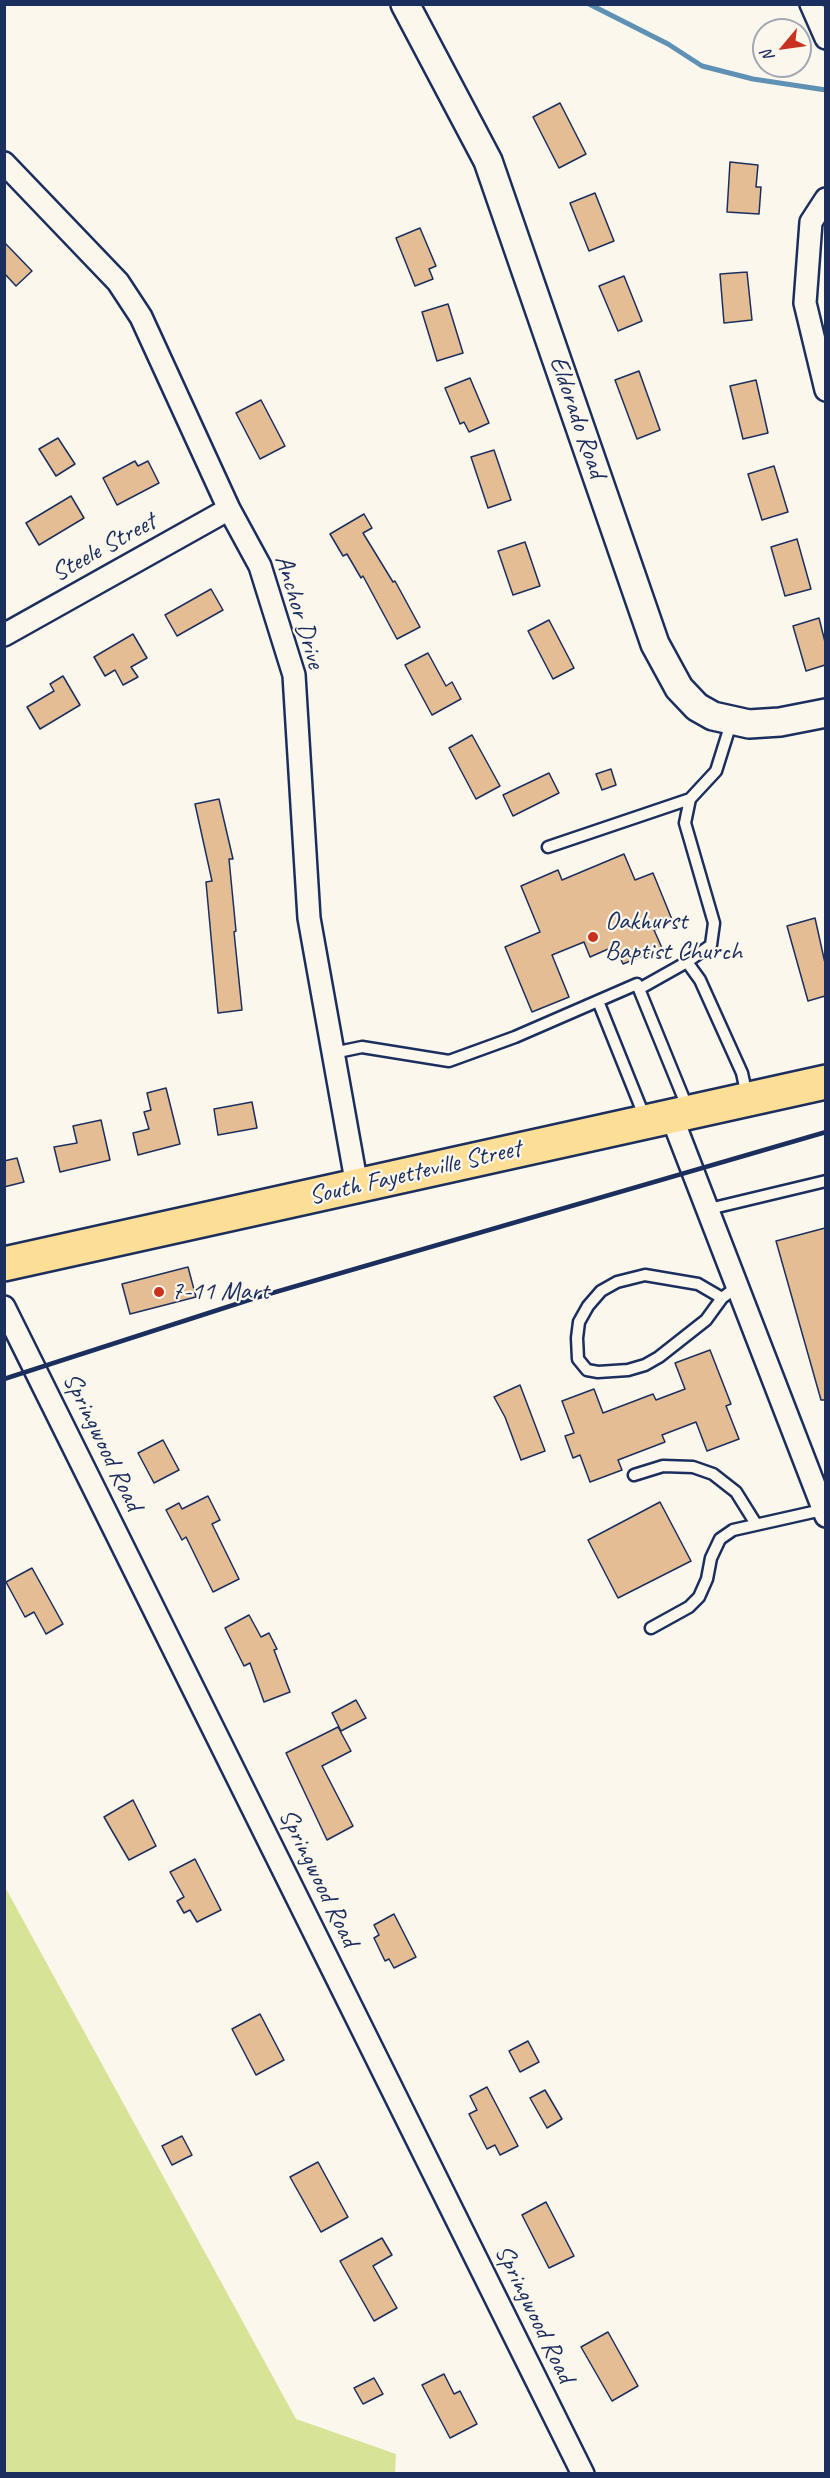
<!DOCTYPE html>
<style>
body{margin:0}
#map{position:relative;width:830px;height:2478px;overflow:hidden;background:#fbf7ec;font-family:Caveat,sans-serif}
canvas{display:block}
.frame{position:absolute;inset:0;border:6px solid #1b2f5e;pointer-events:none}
.north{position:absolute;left:752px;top:18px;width:60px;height:60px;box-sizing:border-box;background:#fbf7ec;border:2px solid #a1a7b3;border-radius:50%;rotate:241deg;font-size:16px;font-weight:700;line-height:24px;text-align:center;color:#1b2f5e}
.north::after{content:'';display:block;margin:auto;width:21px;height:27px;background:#c8321e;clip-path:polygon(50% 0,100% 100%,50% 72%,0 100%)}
</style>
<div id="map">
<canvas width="830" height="2478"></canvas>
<div class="frame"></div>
<div class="north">N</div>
</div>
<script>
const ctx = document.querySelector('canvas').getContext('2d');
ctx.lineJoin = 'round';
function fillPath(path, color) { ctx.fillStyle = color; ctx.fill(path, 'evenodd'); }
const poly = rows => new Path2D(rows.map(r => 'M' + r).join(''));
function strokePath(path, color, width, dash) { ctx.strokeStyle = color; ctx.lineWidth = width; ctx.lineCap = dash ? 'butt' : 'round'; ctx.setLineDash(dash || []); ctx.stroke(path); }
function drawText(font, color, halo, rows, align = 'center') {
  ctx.font = font + ' Caveat,sans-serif'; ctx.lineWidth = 4.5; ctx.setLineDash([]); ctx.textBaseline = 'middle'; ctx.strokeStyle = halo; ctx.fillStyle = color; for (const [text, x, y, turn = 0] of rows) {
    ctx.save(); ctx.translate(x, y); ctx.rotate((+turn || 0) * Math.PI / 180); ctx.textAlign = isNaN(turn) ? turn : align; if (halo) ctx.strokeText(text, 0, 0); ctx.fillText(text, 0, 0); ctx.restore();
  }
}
fillPath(poly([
 [5,1887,296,2419,396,2454,395,2473,5,2473]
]), '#d7e396');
strokePath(poly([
 [589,4,668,44,702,66,753,79,826,90]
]), '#5f91b5', 5);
const building = poly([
 [560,103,586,154,559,168,533,117,560,103],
 [730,162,758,165,756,187,761,187,759,214,727,212,730,162],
 [595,193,614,241,589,251,570,203,595,193],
 [420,228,436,266,429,269,433,279,415,286,396,238,420,228],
 [4,242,32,271,16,286,4,273,4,242],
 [747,272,752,320,724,323,720,274,747,272],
 [624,276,642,321,618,331,599,286,624,276],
 [448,304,463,353,437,361,422,312,448,304],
 [639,371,660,430,637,439,615,380,639,371],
 [470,378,489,423,469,432,464,422,460,424,445,388,470,378],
 [756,380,768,433,743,439,730,386,756,380],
 [261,400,285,446,260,459,236,413,261,400],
 [58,438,75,464,56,476,39,449,58,438],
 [494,450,511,500,488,508,471,457,494,450],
 [135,461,138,466,148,461,159,483,117,505,103,478,135,461],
 [774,466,788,512,762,520,748,474,774,466],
 [71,496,84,518,39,545,26,523,71,496],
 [364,514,372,528,363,533,393,582,395,581,420,627,397,639,363,576,361,578,347,554,343,556,330,534,364,514],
 [797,539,811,589,785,596,771,547,797,539],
 [525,542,540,586,513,595,498,551,525,542],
 [211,589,223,610,177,636,165,615,211,589],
 [819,618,825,642,825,665,806,671,793,626,819,618],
 [549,620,574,668,553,679,528,631,549,620],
 [133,634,147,658,131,667,138,677,123,685,115,670,105,676,94,657,133,634],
 [428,653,446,686,452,682,461,699,432,715,405,665,428,653],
 [63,676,80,705,40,729,27,707,54,691,50,684,63,676],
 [472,735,500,786,476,799,449,748,472,735],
 [611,769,616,785,602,790,596,774,611,769],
 [549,773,559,793,513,816,503,795,549,773],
 [219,799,233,859,229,859,236,931,234,932,242,1010,218,1013,206,882,212,881,195,804,219,799],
 [624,854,635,880,653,873,673,922,654,930,662,948,623,964,615,946,590,957,584,942,552,955,569,997,532,1012,505,947,540,932,521,886,558,870,562,880,624,854],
 [815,918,825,963,825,996,808,1001,787,926,815,918],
 [166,1088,180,1144,138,1155,133,1133,149,1129,144,1112,151,1110,147,1093,166,1088],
 [252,1102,257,1128,218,1135,214,1109,252,1102],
 [101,1120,110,1160,60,1172,54,1147,77,1143,73,1126,101,1120],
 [17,1158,24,1182,4,1187,4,1161,17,1158],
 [825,1228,825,1400,821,1400,776,1241,825,1228],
 [188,1267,196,1297,130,1314,122,1284,188,1267],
 [710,1350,731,1404,726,1406,739,1439,707,1451,696,1422,662,1435,665,1442,618,1460,622,1470,590,1482,580,1455,573,1458,565,1436,574,1433,562,1401,594,1389,603,1413,653,1394,656,1400,685,1389,675,1363,710,1350],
 [520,1385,545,1451,521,1460,505,1417,494,1397,520,1385],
 [163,1440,179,1470,154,1483,138,1453,163,1440],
 [208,1496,220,1520,212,1524,239,1579,213,1592,186,1537,182,1540,166,1510,179,1503,182,1509,208,1496],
 [660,1502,691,1561,618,1598,588,1540,660,1502],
 [32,1568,63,1624,46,1634,34,1612,25,1617,6,1582,32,1568],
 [249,1615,261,1637,269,1633,277,1649,274,1650,290,1692,264,1702,250,1663,244,1666,225,1628,249,1615],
 [356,1700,366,1718,341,1731,332,1713,356,1700],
 [338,1727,351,1751,322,1766,353,1826,327,1840,286,1753,338,1727],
 [133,1800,156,1846,129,1860,104,1817,133,1800],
 [195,1859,221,1910,197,1922,190,1910,184,1913,177,1901,184,1897,170,1872,195,1859],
 [394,1914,416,1957,394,1968,389,1959,385,1961,374,1938,379,1935,374,1925,394,1914],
 [260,2014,284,2060,256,2075,232,2029,260,2014],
 [528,2041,539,2062,520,2072,509,2051,528,2041],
 [487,2087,518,2146,500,2155,495,2145,487,2149,469,2114,477,2110,470,2096,487,2087],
 [545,2090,562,2119,547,2128,530,2098,545,2090],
 [182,2136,192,2155,172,2165,162,2146,182,2136],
 [318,2162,348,2217,321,2232,290,2177,318,2162],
 [546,2202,574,2256,549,2268,522,2215,546,2202],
 [382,2238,392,2255,373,2266,397,2308,374,2321,340,2261,382,2238],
 [608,2332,638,2386,612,2401,581,2347,608,2332],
 [444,2374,454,2394,460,2391,477,2424,450,2438,422,2385,444,2374],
 [374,2378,383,2394,363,2404,354,2388,374,2378]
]);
fillPath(building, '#e4bd95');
strokePath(building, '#1b2f5e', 1.5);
const service = poly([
 [548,847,690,799],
 [687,962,700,980,742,1073,747,1096],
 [639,989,687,962,711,945,714,923,685,823,690,799,716,771,732,720],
 [598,1001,645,1118],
 [333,1053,362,1047,449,1061,515,1037,637,984,688,1109],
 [709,1209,826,1181],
 [722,1298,698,1284,645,1275,617,1282,601,1291,588,1306,579,1322,577,1338,578,1359,587,1370,598,1372,628,1370,645,1365,659,1357,706,1320,722,1298,738,1286],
 [634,1475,663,1466,693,1467,713,1474,736,1492,756,1524],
 [651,1628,689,1607,699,1597,707,1579,711,1558,720,1539,733,1530,822,1510]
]);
const minor = poly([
 [811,4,826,38],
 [4,163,118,282,141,317,229,509,260,566,294,675,309,918,357,1186],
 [826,199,811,222,805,303,826,390],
 [4,635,229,509],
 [671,1115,826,1516],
 [4,1307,583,2474]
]);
const tertiary = poly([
 [405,4,488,161,655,644,679,688,697,707,713,716,749,724,780,722,826,713]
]);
const primary = poly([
 [4,1264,826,1082]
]);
strokePath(service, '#1b2f5e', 15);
strokePath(minor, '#1b2f5e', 26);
strokePath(tertiary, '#1b2f5e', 32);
strokePath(primary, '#1b2f5e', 38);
strokePath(service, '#fbf7ec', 10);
strokePath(minor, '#fbf7ec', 21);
strokePath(tertiary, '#fbf7ec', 27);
strokePath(primary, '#fdde96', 33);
strokePath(poly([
 [4,1379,255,1298,826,1132]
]), '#1b2f5e', 4.5);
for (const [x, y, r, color] of [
 [593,937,6,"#c8321e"],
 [159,1292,6,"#c8321e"]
]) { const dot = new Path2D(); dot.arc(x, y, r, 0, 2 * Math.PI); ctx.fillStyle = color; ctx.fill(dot); strokePath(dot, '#fbf7ec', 2); }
drawText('26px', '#1b2f5e', '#fbf7ec', [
 ["Eldorado Road",577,417,71],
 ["Steele Street",104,548,-29],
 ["Anchor Drive",299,612,73],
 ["South Fayetteville Street",415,1173,-13],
 ["Springwood Road",102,1442,64],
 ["Springwood Road",318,1878,64],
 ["Springwood Road",534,2314,64]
]);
drawText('26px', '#1b2f5e', '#fbf7ec', [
 ["Oakhurst",605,922],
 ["Baptist Church",605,952],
 ["7-11 Mart",171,1292]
], 'left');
</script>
